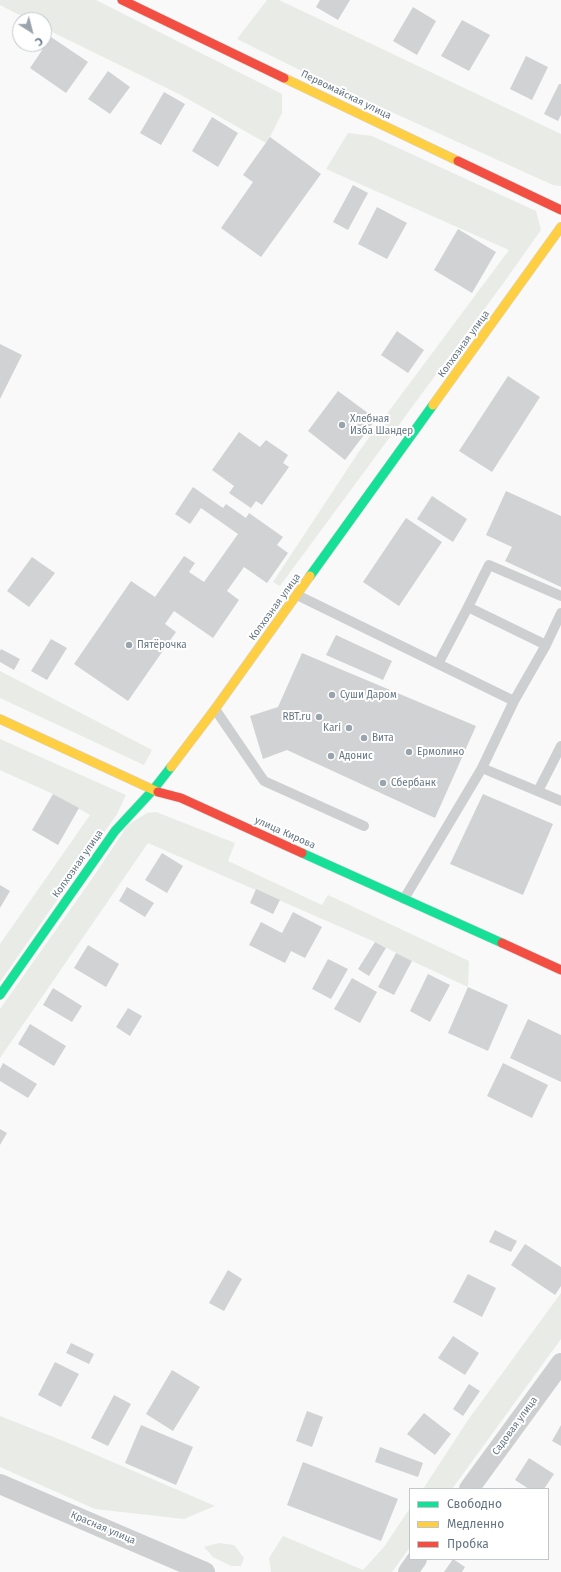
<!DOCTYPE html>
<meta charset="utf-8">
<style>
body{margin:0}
#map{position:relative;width:561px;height:1572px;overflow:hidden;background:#f9f9f9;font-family:"Fira Sans",sans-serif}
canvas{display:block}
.legend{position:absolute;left:409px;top:1488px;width:140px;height:72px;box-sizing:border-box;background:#fff;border:1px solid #c1c8cd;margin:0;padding:5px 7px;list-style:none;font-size:12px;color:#657683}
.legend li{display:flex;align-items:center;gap:8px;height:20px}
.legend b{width:20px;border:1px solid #c1c8cd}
.north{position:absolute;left:12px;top:12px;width:40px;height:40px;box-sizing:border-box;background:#fff;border:1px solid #c1c8cd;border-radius:50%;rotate:144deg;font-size:11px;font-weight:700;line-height:16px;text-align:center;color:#657683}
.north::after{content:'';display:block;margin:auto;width:14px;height:18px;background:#99a4ac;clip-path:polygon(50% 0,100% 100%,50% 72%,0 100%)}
</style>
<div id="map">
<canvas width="561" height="1572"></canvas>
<ul class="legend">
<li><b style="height:5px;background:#16e098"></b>Свободно</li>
<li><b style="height:5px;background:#ffcf43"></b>Медленно</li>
<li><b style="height:5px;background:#f24e42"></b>Пробка</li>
</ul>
<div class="north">С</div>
</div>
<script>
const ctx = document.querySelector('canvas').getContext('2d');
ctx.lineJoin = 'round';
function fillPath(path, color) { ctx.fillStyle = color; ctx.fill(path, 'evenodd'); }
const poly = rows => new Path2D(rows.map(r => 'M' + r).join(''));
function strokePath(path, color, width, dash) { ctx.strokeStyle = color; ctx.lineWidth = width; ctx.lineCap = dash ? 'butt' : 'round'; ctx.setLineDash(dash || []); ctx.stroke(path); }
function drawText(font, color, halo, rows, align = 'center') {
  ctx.font = font + ' "Fira Sans",sans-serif'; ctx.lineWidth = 4; ctx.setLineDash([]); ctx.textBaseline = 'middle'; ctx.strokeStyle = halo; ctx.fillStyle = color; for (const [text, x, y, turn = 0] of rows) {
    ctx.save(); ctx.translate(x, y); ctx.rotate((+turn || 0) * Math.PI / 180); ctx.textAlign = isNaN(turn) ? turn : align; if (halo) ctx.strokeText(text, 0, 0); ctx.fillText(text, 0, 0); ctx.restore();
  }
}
fillPath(poly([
 [0,0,96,0,282,94,282,113,270,137,266,143,181,95,44,28,44,20,29,20,0,5],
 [267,0,279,0,561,134,561,186,553,185,314,77,237,39],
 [348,133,372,136,536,211,541,230,502,285,280,586,273,582,360,450,509,250,326,169],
 [0,671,152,750,144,765,0,698],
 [0,739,126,795,117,814,0,982,0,944,90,815,53,794,0,770],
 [156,812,235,843,228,861,322,905,328,895,469,961,468,987,412,961,375,942,148,843,0,1058,0,1009,89,883,128,825,147,813],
 [561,1293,561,1339,452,1489,423,1489,468,1420],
 [0,1416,66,1442,215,1506,184,1519,95,1509,0,1467],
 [410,1508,410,1547,392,1572,271,1572,269,1558,283,1536,363,1570,384,1547],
 [219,1543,234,1545,244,1558,241,1566,231,1566,213,1557,204,1547]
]), '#e8ebe6');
fillPath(poly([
 [320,0,350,0,338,20,316,7],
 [413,7,436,21,417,55,393,41],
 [462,20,490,35,469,71,441,56],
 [51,37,88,62,66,93,30,68],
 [526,56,548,67,532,100,510,89],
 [108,71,130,87,110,114,88,99],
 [559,84,561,84,561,115,558,121,544,114],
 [164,92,185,104,161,145,140,133],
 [212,117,238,133,218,167,192,151],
 [270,137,321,174,261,257,221,228,253,182,243,175],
 [353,185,368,193,348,230,333,222],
 [377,207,407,223,387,259,358,244],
 [458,229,496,252,472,293,434,270],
 [397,331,424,350,408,373,381,355],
 [0,344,22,355,0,399],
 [508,376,540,397,492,472,459,451],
 [338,391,376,419,345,460,308,431],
 [239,432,260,447,266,440,288,455,283,463,289,467,262,505,256,501,251,508,229,493,234,486,212,470],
 [193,487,223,508,226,504,246,518,249,513,283,537,277,545,288,553,267,583,244,567,227,591,239,600,213,638,174,611,165,624,176,632,128,701,74,664,131,581,155,597,184,556,195,563,189,572,204,582,238,534,201,508,190,524,175,514],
 [506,491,561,516,561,587,505,561,512,547,486,535],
 [432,496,467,519,453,542,417,519],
 [406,518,442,542,399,606,363,582],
 [32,557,55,573,29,607,7,591],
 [336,635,392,661,383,680,326,655],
 [51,639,67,648,47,680,31,671],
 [1,649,20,659,14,670,0,662,0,651],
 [302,653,476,726,435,818,287,750,263,759,250,716,278,707],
 [53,794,79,808,58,845,32,830],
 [483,794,553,824,523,895,450,864],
 [162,853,183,866,167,893,145,880],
 [0,885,10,891,0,908],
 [127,887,154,903,145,917,119,901],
 [256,889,280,900,273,914,250,903],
 [293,912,322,927,305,958,291,951,285,963,249,945,261,922,282,933],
 [375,942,386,948,369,976,358,969],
 [88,945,119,964,106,987,74,968],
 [396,953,412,961,394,995,378,987],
 [328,959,348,969,331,999,312,989],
 [428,974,450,985,430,1022,410,1011],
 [352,978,377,992,360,1023,334,1009],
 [468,987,508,1005,488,1051,448,1033],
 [53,988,82,1006,72,1022,43,1005],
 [128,1008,142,1016,130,1036,116,1027],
 [528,1019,561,1035,561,1082,510,1058],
 [30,1024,66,1046,54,1066,18,1044],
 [3,1063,37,1084,28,1098,0,1081,0,1069],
 [503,1063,548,1085,532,1118,487,1096],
 [0,1129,7,1133,0,1145],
 [495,1230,517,1241,511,1252,489,1242],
 [525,1244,561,1267,561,1286,555,1295,511,1265],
 [228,1270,242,1279,224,1311,209,1303],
 [468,1274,496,1288,482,1317,453,1302],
 [453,1336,479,1353,465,1375,438,1358],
 [71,1343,94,1354,89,1364,66,1353],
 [55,1362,79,1374,61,1407,38,1395],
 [172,1370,200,1387,173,1431,146,1414],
 [469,1384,480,1391,463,1416,453,1409],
 [114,1395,131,1404,108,1446,91,1438],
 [307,1411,323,1417,312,1447,296,1441],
 [424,1413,451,1434,435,1455,407,1434],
 [141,1425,193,1447,176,1485,125,1463],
 [561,1425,561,1446,552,1441],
 [380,1447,423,1463,418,1477,375,1462],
 [529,1458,554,1474,544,1489,529,1489,515,1480],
 [303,1462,398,1499,381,1541,287,1505],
 [453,1559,465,1567,462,1572,444,1572]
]), '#d0d2d3');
const fast = poly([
 [310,576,433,405],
 [302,853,502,943],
 [0,995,115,831,153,790,171,767]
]);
const slow = poly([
 [284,78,458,161],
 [433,405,561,227],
 [0,719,158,792],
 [171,767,215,709,310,576]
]);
const jam = poly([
 [122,0,284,78],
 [458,161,561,210],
 [158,792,181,798,302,853],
 [502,943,561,970]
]);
strokePath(fast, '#d5d6d7', 10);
strokePath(slow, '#d5d6d7', 10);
strokePath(jam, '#d5d6d7', 10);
strokePath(poly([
 [297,595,514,701],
 [561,613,546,645,514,701,482,768,561,801],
 [546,645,468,607,489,565,561,596],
 [438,664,468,607],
 [215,709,264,781,364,826],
 [538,791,561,746],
 [404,899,482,768]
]), '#cecfd0', 10);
strokePath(poly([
 [0,1484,205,1572],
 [469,1489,561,1363],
 [408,1572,417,1559]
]), '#cecfd0', 20);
strokePath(fast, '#16e098', 9);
strokePath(slow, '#ffcf43', 9);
strokePath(jam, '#f24e42', 9);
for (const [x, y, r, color] of [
 [342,425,4,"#99a4ac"],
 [129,645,4,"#99a4ac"],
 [332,695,4,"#99a4ac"],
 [319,717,4,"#99a4ac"],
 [349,728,4,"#99a4ac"],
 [364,738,4,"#99a4ac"],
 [409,752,4,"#99a4ac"],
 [331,756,4,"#99a4ac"],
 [383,783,4,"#99a4ac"]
]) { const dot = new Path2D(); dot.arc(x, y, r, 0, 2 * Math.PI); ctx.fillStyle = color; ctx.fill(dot); strokePath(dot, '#fff', 1.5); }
drawText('10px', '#657683', '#fff', [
 ["Первомайская улица",346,95,26],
 ["Колхозная улица",464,344,-54],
 ["Колхозная улица",275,607,-54],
 ["улица Кирова",285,833,24],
 ["Колхозная улица",78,864,-55],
 ["Садовая улица",515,1426,-54],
 ["Красная улица",103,1528,23]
]);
drawText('10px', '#657683', '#fff', [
 ["Хлебная",350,419],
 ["Изба Шандер",350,431],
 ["Пятёрочка",137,645],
 ["Суши Даром",340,695],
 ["RBT.ru",311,717,"right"],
 ["Kari",341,728,"right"],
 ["Вита",372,738],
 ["Ермолино",417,752],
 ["Адонис",339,756],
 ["Сбербанк",391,783]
], 'left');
</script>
